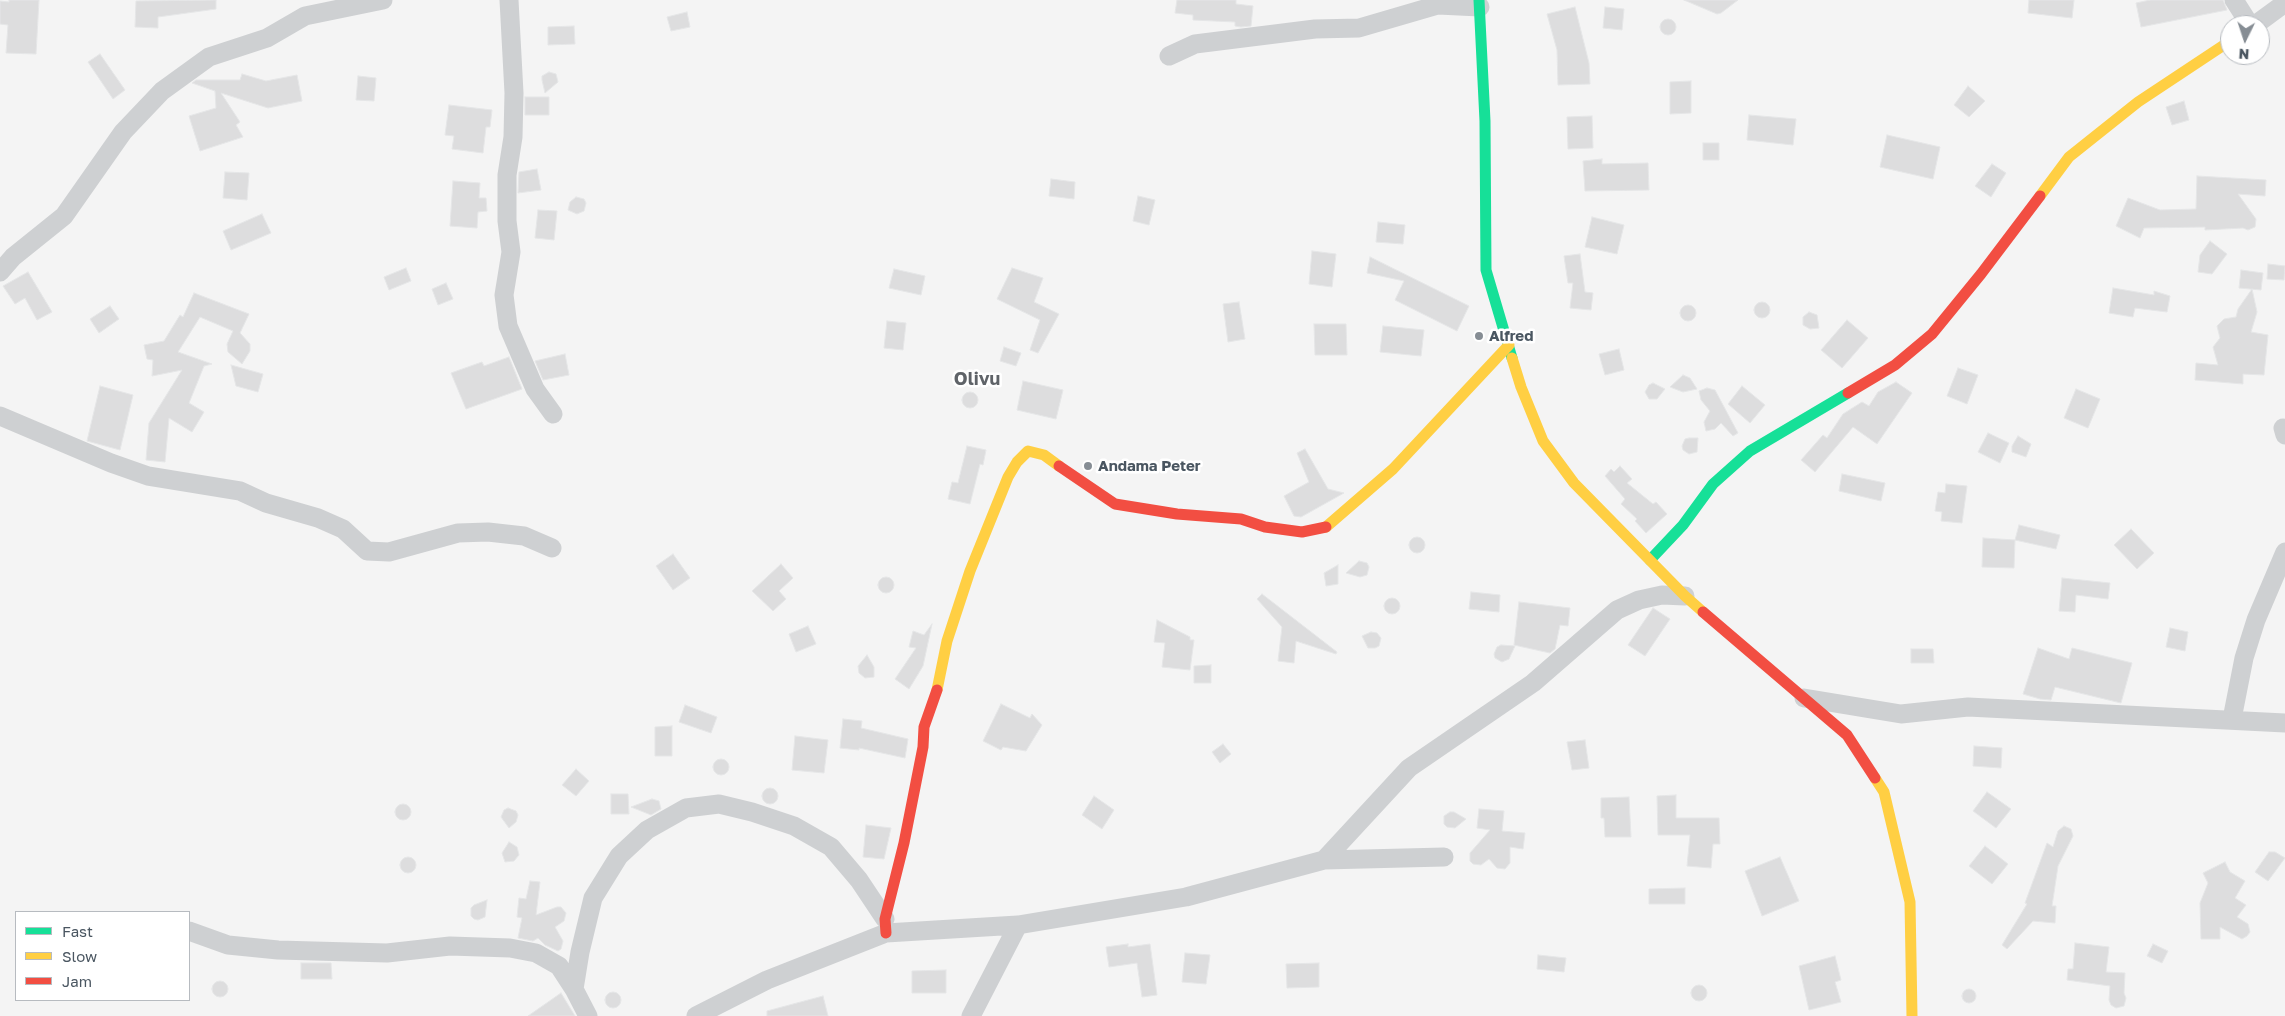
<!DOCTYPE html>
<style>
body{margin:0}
#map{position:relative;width:2285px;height:1016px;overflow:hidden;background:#f4f4f4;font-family:"Golos Text",sans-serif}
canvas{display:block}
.legend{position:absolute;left:15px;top:911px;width:175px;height:90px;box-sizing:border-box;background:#fff;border:1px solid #b7bbc0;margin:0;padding:6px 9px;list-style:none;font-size:15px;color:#4a5661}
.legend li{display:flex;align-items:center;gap:10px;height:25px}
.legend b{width:25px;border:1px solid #b7bbc0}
.north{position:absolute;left:2220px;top:15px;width:50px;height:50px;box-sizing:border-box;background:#fff;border:1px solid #b7bbc0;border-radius:50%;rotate:184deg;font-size:14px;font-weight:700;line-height:20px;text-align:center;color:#4a5661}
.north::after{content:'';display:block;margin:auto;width:18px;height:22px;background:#868d94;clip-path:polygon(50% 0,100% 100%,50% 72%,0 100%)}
</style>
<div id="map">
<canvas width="2285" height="1016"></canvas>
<ul class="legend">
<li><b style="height:6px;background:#16e098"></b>Fast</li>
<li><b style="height:6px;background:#ffcf43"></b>Slow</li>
<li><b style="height:6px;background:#f24e42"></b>Jam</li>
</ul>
<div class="north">N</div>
</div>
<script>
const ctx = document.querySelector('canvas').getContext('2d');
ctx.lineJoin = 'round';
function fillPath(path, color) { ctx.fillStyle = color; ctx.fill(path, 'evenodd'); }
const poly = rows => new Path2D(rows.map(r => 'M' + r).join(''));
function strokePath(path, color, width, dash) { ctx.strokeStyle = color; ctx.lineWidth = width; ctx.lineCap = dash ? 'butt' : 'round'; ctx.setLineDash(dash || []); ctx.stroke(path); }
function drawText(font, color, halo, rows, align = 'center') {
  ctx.font = font + ' "Golos Text",sans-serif'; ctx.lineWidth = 5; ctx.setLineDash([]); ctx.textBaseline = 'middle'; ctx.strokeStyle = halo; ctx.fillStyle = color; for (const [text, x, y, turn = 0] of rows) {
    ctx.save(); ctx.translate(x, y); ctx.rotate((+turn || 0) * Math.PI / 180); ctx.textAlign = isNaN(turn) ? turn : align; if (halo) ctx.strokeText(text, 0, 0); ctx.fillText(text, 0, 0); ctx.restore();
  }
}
const building = poly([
 [9,0,39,0,36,54,6,53,8,25,0,24,0,1,9,2,9,0],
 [216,0,216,9,158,17,158,28,135,27,136,1,216,0],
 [1177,0,1236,0,1236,4,1253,6,1251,26,1241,27,1235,26,1235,22,1193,20,1193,15,1175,13,1177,0],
 [1684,0,1738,0,1721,13,1717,14,1684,0],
 [2029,0,2074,0,2072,18,2028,13,2029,0],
 [2150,0,2223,0,2227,10,2141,27,2136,3,2150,0],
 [1575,7,1589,63,1590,84,1558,85,1557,50,1547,14,1575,7],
 [1605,7,1624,9,1622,30,1603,28,1605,7],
 [687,12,690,27,671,31,667,17,687,12],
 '1660 27a8 8 0 1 1 16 0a8 8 0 1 1-16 0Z',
 [574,26,575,44,548,45,548,27,574,26],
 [100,54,125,90,113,99,88,62,100,54],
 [549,72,556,74,558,82,545,93,542,80,542,76,549,72],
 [242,74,266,81,297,75,302,101,268,108,221,93,240,122,236,125,243,137,200,151,189,116,216,108,215,91,192,83,196,80,240,80,242,74],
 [358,76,376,78,374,101,356,100,358,76],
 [1691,81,1691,113,1670,114,1670,82,1691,81],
 [1968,86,1985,101,1969,117,1954,105,1968,86],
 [525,97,549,97,549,115,525,115,525,97],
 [2184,101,2189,120,2172,125,2166,107,2184,101],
 [449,105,492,110,490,127,486,127,483,153,452,149,454,136,445,135,449,105],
 [1749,115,1796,119,1793,145,1747,140,1749,115],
 [1592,116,1593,148,1568,149,1567,117,1592,116],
 [1887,135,1940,147,1933,179,1880,167,1887,135],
 [1703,143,1719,143,1719,160,1703,160,1703,143],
 [1602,159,1602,164,1648,163,1649,190,1585,191,1583,161,1602,159],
 [1992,164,2006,173,1991,197,1975,186,1992,164],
 [537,169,541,190,518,193,519,172,537,169],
 [225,172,249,173,247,200,223,198,225,172],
 [2197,176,2266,180,2265,196,2238,194,2256,219,2255,227,2248,230,2243,228,2205,230,2205,227,2144,228,2140,238,2116,226,2128,198,2160,210,2196,209,2197,176],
 [1051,179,1075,182,1074,199,1049,196,1051,179],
 [453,181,480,183,479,198,486,198,487,211,478,212,477,228,450,226,453,181],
 [1138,196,1155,200,1149,225,1133,221,1138,196],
 [576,197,584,199,586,203,584,211,577,214,568,210,570,202,576,197],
 [538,210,557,211,554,240,535,238,538,210],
 [262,214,271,233,231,250,223,231,262,214],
 [1592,217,1624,225,1617,254,1585,247,1592,217],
 [1378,222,1405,225,1403,244,1376,242,1378,222],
 [2210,241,2227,254,2212,274,2198,272,2200,255,2210,241],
 [1312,251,1336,254,1332,287,1309,284,1312,251],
 [1580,254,1585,292,1593,293,1591,310,1570,308,1573,283,1568,283,1564,256,1580,254],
 [1370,257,1469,306,1457,331,1395,300,1404,281,1367,273,1370,257],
 [2268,264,2285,266,2284,280,2267,279,2268,264],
 [406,268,411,281,389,290,384,277,406,268],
 [1012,268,1043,278,1034,302,1059,314,1038,353,1030,350,1040,320,997,299,1012,268],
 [894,269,925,276,921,295,889,288,894,269],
 [2241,270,2263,273,2261,290,2239,288,2241,270],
 [28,272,52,312,37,320,25,298,15,304,3,286,28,272],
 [446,283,453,299,438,305,432,289,446,283],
 [2113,288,2154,295,2154,291,2170,296,2167,312,2135,308,2133,317,2109,313,2113,288],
 [2252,289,2257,312,2251,332,2268,335,2264,375,2243,374,2243,384,2195,380,2196,363,2218,365,2213,347,2220,338,2217,326,2224,319,2236,317,2238,309,2252,289],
 [194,293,249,314,240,333,250,344,250,351,242,364,228,352,227,344,233,331,200,317,178,352,212,364,204,366,189,403,204,412,192,432,169,418,165,462,146,460,149,423,182,370,152,376,153,360,147,359,144,345,164,341,180,315,183,317,194,293],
 '1754 310a8 8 0 1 1 16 0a8 8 0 1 1-16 0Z',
 [1239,302,1245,339,1228,342,1223,304,1239,302],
 '1680 313a8 8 0 1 1 16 0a8 8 0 1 1-16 0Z',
 [110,306,119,319,99,333,90,319,110,306],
 [1809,312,1817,315,1819,328,1810,329,1803,325,1803,317,1809,312],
 [1847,320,1868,338,1842,368,1821,350,1847,320],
 [887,321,906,323,903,350,884,348,887,321],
 [1314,324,1346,324,1347,355,1315,355,1314,324],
 [1383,326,1424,330,1421,356,1380,352,1383,326],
 [1004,347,1021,353,1016,366,1000,361,1004,347],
 [1619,349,1624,370,1605,375,1599,354,1619,349],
 [565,354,569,375,543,380,535,361,565,354],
 [509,357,522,389,466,409,451,373,482,362,484,366,509,357],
 [231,365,263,374,258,392,236,386,231,365],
 [1958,368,1978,375,1967,404,1947,396,1958,368],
 [1683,375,1690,378,1697,389,1683,392,1670,387,1683,375],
 [1023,381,1063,390,1056,419,1017,410,1023,381],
 [1896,382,1912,393,1877,444,1853,427,1815,472,1801,460,1823,435,1827,438,1843,414,1862,402,1869,406,1878,392,1896,382],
 [1653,383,1665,389,1657,399,1649,399,1645,392,1649,385,1653,383],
 [100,386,133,395,120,450,87,441,100,386],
 [1742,386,1765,405,1750,423,1728,404,1742,386],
 [1707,388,1715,390,1738,433,1733,436,1721,423,1715,429,1706,431,1704,422,1710,411,1701,400,1699,391,1707,388],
 [2076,389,2100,399,2088,428,2064,418,2076,389],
 '962 400a8 8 0 1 1 16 0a8 8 0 1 1-16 0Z',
 [1988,433,2009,443,2000,463,1978,452,1988,433],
 [2018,436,2031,444,2026,457,2012,452,2012,446,2018,436],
 [1689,438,1698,438,1697,452,1689,454,1683,450,1682,446,1685,439,1689,438],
 [967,446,986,450,983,465,980,464,970,504,948,499,952,482,958,483,967,446],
 [1305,449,1328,489,1344,493,1301,517,1294,516,1284,496,1309,482,1297,453,1305,449],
 [1620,466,1632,479,1627,483,1653,504,1656,502,1667,514,1646,533,1635,521,1637,519,1621,504,1625,499,1605,476,1611,469,1614,472,1620,466],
 [1842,474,1885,483,1881,501,1839,491,1842,474],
 [1946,484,1967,486,1962,523,1941,521,1942,512,1935,511,1938,492,1945,493,1946,484],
 [2019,525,2060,535,2056,549,2015,540,2019,525],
 [2131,529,2154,553,2137,569,2114,545,2131,529],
 '1409 545a8 8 0 1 1 16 0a8 8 0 1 1-16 0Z',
 [1983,538,2015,540,2014,568,1982,567,1983,538],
 [673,554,690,578,673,590,656,566,673,554],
 [1359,561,1367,563,1369,567,1367,575,1360,577,1346,573,1359,561],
 [781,564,793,578,779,591,786,599,773,611,752,591,781,564],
 [1338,565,1338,584,1326,586,1324,573,1338,565],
 '878 585a8 8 0 1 1 16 0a8 8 0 1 1-16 0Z',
 [2062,578,2110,583,2108,599,2076,595,2075,612,2059,611,2062,578],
 [1471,592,1500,595,1499,612,1469,609,1471,592],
 [1262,594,1337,652,1336,654,1296,641,1294,663,1278,661,1282,627,1257,599,1262,594],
 '1384 606a8 8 0 1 1 16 0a8 8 0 1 1-16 0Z',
 [1519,602,1570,608,1568,626,1560,625,1555,649,1550,653,1514,645,1519,602],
 [1653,608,1670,619,1645,656,1628,645,1653,608],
 [1157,620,1190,637,1190,640,1194,640,1190,670,1162,667,1165,643,1154,642,1157,620],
 [932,624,923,666,909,689,895,679,916,648,909,647,913,631,924,635,932,624],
 [808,626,816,644,796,652,789,634,808,626],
 [2170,628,2188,632,2185,651,2166,647,2170,628],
 [1371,632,1377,633,1381,638,1379,646,1375,648,1368,648,1362,636,1371,632],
 [1501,645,1515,646,1509,659,1502,662,1495,658,1494,654,1497,647,1501,645],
 [2038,648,2069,659,2072,648,2132,663,2121,703,2055,687,2051,700,2040,699,2023,694,2038,648],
 [1911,649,1933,649,1934,663,1911,663,1911,649],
 [867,655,874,667,874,677,865,678,859,673,858,666,867,655],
 [1211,665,1211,683,1194,683,1194,666,1211,665],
 [1001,704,1030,718,1032,714,1042,725,1026,751,1003,747,1001,750,983,741,1001,704],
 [685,705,717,717,711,733,679,722,685,705],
 [843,719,862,721,861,728,908,739,905,758,859,748,859,750,840,748,843,719],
 [672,726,672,756,655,756,655,727,672,726],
 [795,736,828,740,824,773,792,770,795,736],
 [1585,740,1589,768,1572,770,1567,742,1585,740],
 [1223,744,1231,754,1220,763,1212,752,1223,744],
 [1974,746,2002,748,2001,768,1973,766,1974,746],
 '713 767a8 8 0 1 1 16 0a8 8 0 1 1-16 0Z',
 [576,769,589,781,576,796,562,785,576,769],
 '762 796a8 8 0 1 1 16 0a8 8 0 1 1-16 0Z',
 [1987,792,2011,809,1996,828,1973,811,1987,792],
 [611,794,628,794,629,814,611,814,611,794],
 [1676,795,1676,818,1719,818,1720,844,1713,844,1711,868,1687,866,1690,835,1658,835,1657,796,1676,795],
 [1094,796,1114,810,1102,829,1082,815,1094,796],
 [1629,797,1631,837,1605,837,1604,818,1601,818,1601,798,1629,797],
 [652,799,659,801,661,809,651,815,631,807,652,799],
 '395 812a8 8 0 1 1 16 0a8 8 0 1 1-16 0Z',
 [508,808,516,811,518,815,516,822,509,828,501,817,504,810,508,808],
 [1479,809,1504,811,1502,831,1525,833,1523,849,1510,847,1510,863,1505,869,1497,868,1489,859,1481,865,1473,864,1470,861,1470,853,1490,830,1477,828,1479,809],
 [1450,812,1454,812,1466,819,1455,828,1447,827,1444,824,1444,816,1450,812],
 [866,825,891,828,884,859,863,857,866,825],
 [2064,826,2071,829,2073,836,2058,866,2052,906,2056,906,2055,923,2033,921,2007,949,2002,945,2027,904,2025,903,2047,843,2053,847,2058,831,2064,826],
 [509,842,517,847,519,855,514,861,505,862,502,853,509,842],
 [1985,846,2008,864,1992,884,1969,866,1985,846],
 [2269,852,2275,852,2285,858,2268,881,2255,872,2269,852],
 '400 865a8 8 0 1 1 16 0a8 8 0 1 1-16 0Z',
 [1780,857,1799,901,1762,916,1745,871,1780,857],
 [2225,862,2230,872,2245,881,2235,898,2246,905,2237,917,2248,924,2250,932,2247,936,2242,939,2220,927,2220,939,2201,939,2200,903,2208,883,2203,873,2225,862],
 [530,881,540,882,536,915,557,907,561,907,566,913,564,921,555,927,563,941,561,949,558,951,545,945,538,938,533,941,518,938,522,918,517,917,519,898,526,899,530,881],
 [1685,888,1685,904,1649,904,1649,889,1685,888],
 [487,900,485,917,478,920,474,919,471,916,471,908,474,905,487,900],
 [2075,943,2109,947,2106,972,2125,973,2124,993,2126,998,2124,1006,2116,1008,2111,1005,2109,1000,2110,986,2067,980,2068,969,2073,969,2075,943],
 [1128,944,1128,947,1150,944,1157,995,1142,997,1137,963,1109,967,1106,947,1128,944],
 [2153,944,2168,951,2162,963,2147,956,2153,944],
 [1185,953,1210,955,1206,984,1182,982,1185,953],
 [1538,955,1566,958,1564,972,1537,969,1538,955],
 [1835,956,1841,980,1835,982,1841,1002,1809,1010,1799,966,1835,956],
 [301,963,331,963,332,979,301,979,301,963],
 [1319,963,1319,987,1287,988,1286,964,1319,963],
 [946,970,946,993,912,993,912,971,946,970],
 '212 989a8 8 0 1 1 16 0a8 8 0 1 1-16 0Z',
 '1691 993a8 8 0 1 1 16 0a8 8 0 1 1-16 0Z',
 '1962 996a7 7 0 1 1 14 0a7 7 0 1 1-14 0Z',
 '605 1000a8 8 0 1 1 16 0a8 8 0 1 1-16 0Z',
 [561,993,575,1016,528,1016,561,993],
 [823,996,828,1016,767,1016,767,1011,823,996]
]);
fillPath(building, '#ddddde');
strokePath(building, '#e5e6e7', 1);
strokePath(poly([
 [509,0,514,93,513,137,507,175,507,221,511,252,504,295,508,326,535,389,553,414],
 [2234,0,2250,25],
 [2255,25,2285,3],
 [1169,56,1195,44,1315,29,1359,28,1438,5,1480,7],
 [0,272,13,257,64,216,123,132,162,91,209,57,267,38,305,16,383,0],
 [0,416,111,463,148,476,240,491,266,503,318,518,343,529,367,551,389,552,458,533,488,532,524,536,552,548],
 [2283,428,2285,435],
 [1804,698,1901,714,1968,707,2285,723],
 [2232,719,2244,658,2256,620,2285,552],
 [1324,860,1409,768,1533,683,1617,610,1639,600,1662,595,1685,596],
 [189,931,228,945,278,950,387,953,450,946,510,948,536,953,559,966,574,989,588,1016],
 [574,989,580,952,593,898,619,856,647,830,686,808,719,804,752,812,794,826,831,847,859,880,885,919],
 [696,1016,767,980,886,933,1018,925,1186,897,1324,860,1444,857],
 [971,1016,1018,925]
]), '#ced0d2', 19);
strokePath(poly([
 [1479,0,1485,121,1486,270,1512,358],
 [1650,560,1683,525,1713,484,1750,451,1848,393]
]), '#16e098', 11);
strokePath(poly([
 [2040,196,2069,157,2138,102,2230,41],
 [1512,358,1521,387,1543,441,1574,483,1685,596,1703,612],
 [1326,527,1393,469,1509,345],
 [937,690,947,641,970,571,1008,477,1017,462,1028,451,1044,455,1059,466],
 [1875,778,1884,792,1910,902,1912,1016]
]), '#ffcf43', 11);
strokePath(poly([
 [1848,393,1895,365,1932,334,1981,274,2040,196],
 [1059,466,1115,504,1177,514,1241,519,1265,527,1302,532,1326,527],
 [1703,612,1847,735,1875,778],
 [886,933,885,919,904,843,923,747,924,727,937,690]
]), '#f24e42', 11);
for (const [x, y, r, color] of [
 [1479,336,5,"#868d94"],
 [1088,466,5,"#868d94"]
]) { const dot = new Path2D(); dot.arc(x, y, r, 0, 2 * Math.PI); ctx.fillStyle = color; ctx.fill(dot); strokePath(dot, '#fff', 2); }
drawText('bold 15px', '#4a5661', '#fff', [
 ["Alfred",1489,336],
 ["Andama Peter",1098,466]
], 'left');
drawText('bold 18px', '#5f6368', '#fff', [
 ["Olivu",977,379]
]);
</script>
